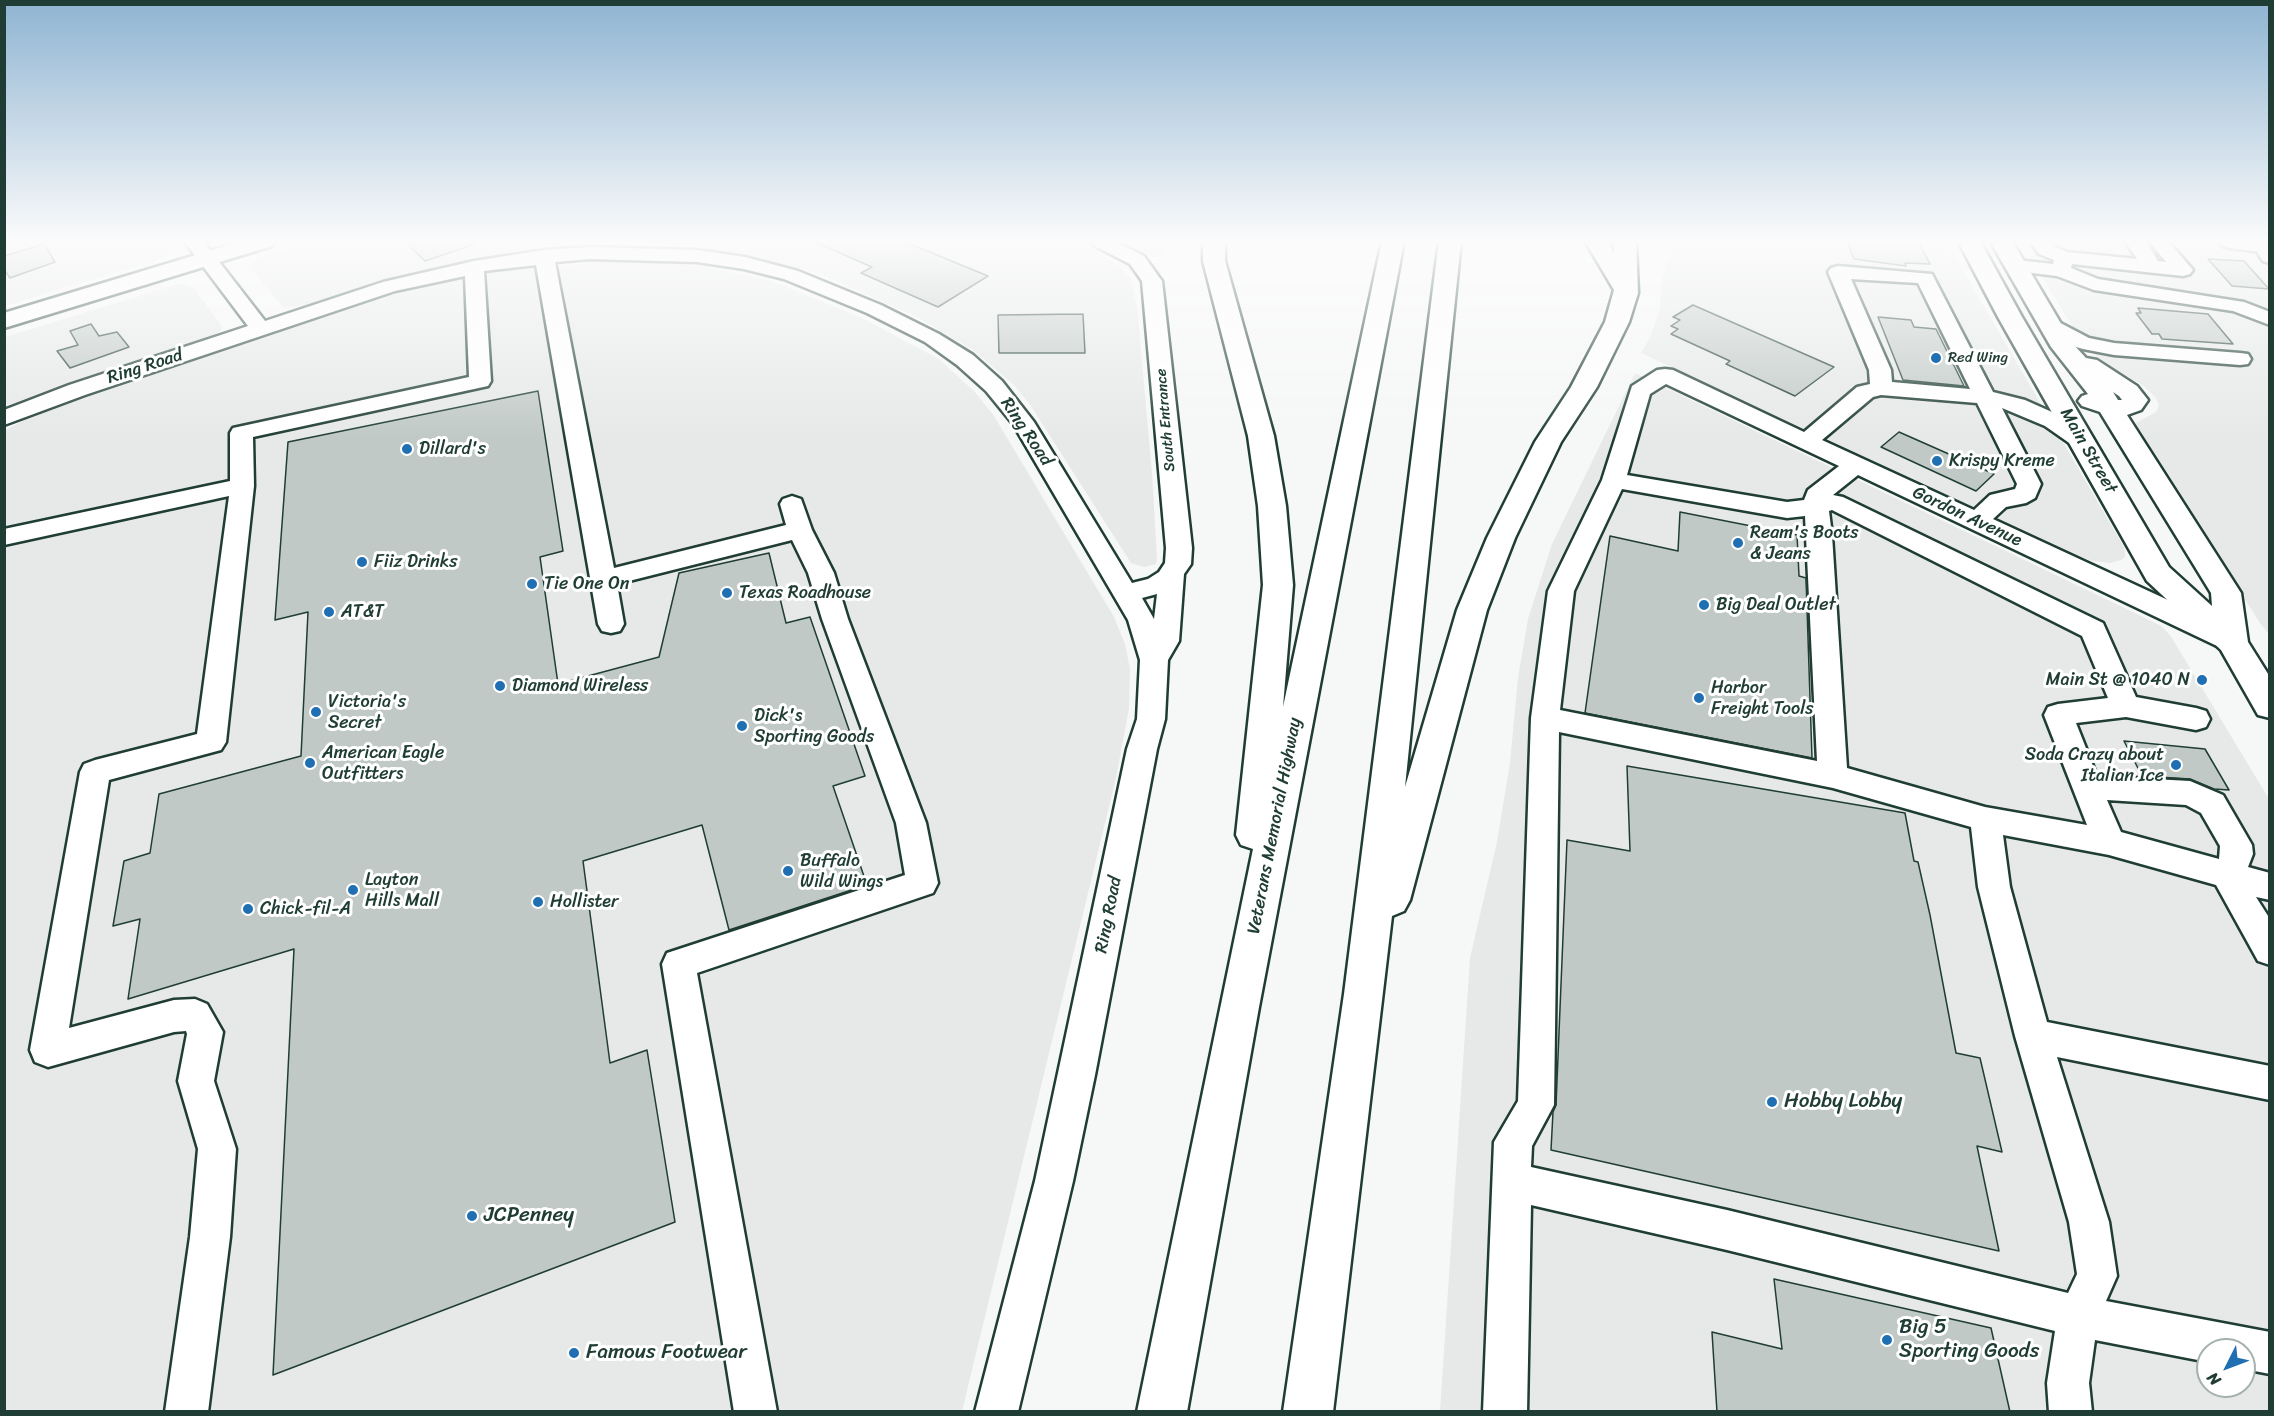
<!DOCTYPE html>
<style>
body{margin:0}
#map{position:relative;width:2274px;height:1416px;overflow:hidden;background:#f6f7f7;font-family:Sriracha,sans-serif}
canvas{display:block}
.frame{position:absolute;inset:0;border:6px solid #1f3d34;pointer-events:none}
.north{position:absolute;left:2196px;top:1338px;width:60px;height:60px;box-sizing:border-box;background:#fff;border:2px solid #a5b1ae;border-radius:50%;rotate:228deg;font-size:16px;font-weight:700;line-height:24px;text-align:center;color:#1f3d34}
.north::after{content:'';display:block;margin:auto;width:21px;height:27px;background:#1f6fb2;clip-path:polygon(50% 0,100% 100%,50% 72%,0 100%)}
</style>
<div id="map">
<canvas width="2274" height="1416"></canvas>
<div class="frame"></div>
<div class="north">N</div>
</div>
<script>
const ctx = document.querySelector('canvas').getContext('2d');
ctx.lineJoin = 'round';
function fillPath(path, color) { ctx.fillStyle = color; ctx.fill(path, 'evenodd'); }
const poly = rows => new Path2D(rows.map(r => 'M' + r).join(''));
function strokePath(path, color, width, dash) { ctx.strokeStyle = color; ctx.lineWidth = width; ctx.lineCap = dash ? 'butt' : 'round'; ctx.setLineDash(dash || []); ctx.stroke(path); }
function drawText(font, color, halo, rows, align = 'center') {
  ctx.font = font + ' Sriracha,sans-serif'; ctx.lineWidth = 6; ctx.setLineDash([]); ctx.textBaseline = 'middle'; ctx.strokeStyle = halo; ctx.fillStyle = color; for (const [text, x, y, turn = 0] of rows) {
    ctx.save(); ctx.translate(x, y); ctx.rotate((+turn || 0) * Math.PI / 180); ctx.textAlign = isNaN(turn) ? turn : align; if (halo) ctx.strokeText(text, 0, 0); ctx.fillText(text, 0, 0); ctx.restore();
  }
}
fillPath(poly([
 [5,241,174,241,176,244,176,251,164,258,5,306],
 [310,241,643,241,631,245,555,247,468,260,389,278,303,306,283,307,251,268,254,261,263,256],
 [668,241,1062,241,1086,247,1115,262,1131,279,1137,306,1152,473,1157,559,1156,564,1144,567,1131,563,1031,406,1015,386,973,350,917,317,815,272,747,255,672,246],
 [1126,241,1169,241,1163,255,1153,257],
 [1674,241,1946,241,2124,547,2125,557,2121,560,2110,563,2093,561,2073,554,1641,353,1650,337,1660,309,1662,281],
 [2019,241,2197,241,2269,250,2269,634,2260,623,2136,428,2136,423,2156,412,2159,405,2156,398,2144,386,2107,364,2086,348],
 [613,261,661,262,701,266,772,281,860,317,939,359,975,392,994,416,1114,617,1125,644,1130,669,1129,708,1116,778,962,1411,5,1412,5,430,35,415,377,298,499,270],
 [178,284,187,284,195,289,222,327,221,331,209,337,5,407,5,337],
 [1635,373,2139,615,2161,626,2170,635,2269,799,2269,1411,1440,1412,1470,958,1497,842,1510,763,1518,678,1528,619,1552,544],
 [2208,1350,2244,1350,2244,1386,2208,1386]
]), '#e6e9e8');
const building = poly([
 [404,241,474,241,475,244,425,261,404,241],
 [812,241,903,241,988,276,938,307,861,273,872,267,812,241],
 [1847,241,1918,241,1930,264,1905,263,1906,266,1854,259,1847,241],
 [44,244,55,262,10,278,4,269,4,256,44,244],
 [2208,259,2244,261,2269,289,2232,286,2208,259],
 [1693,305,1834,367,1795,396,1726,364,1730,361,1671,334,1678,329,1671,326,1680,320,1673,317,1693,305],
 [2138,308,2208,314,2233,344,2162,339,2159,334,2152,334,2136,313,2141,313,2138,308],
 [1083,314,1085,353,999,353,998,315,1083,314],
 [1878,317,1911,320,1914,327,1936,329,1964,386,1903,380,1878,317],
 [91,324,99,336,117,332,129,347,70,368,57,351,78,345,70,331,91,324],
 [538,391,563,551,540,557,558,684,659,657,679,573,769,553,786,623,810,617,865,776,833,786,867,885,729,930,702,825,583,861,610,1063,647,1050,675,1222,273,1375,294,949,128,999,140,919,113,926,124,861,150,853,159,794,301,756,308,612,275,620,288,442,538,391],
 [1899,432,1994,474,1976,491,1881,447,1899,432],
 [1680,512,1797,535,1799,576,1806,578,1812,758,1585,713,1610,536,1678,551,1680,512],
 [2124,741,2205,749,2229,790,2214,789,2190,779,2142,776,2124,741],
 [1627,766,1905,813,1914,861,1918,862,1930,915,1956,1053,1980,1058,2002,1152,1977,1146,1999,1251,1551,1150,1553,1112,1556,1105,1567,840,1630,851,1627,766],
 [1774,1279,1991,1328,2010,1412,1717,1412,1712,1332,1782,1349,1774,1279]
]);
fillPath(building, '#c0c9c6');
strokePath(building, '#1f3d34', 1.5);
const minor = poly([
 [184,241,203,241,265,321,383,282,474,261,544,250,590,247,697,250,745,257,798,271,881,305,939,334,973,355,1002,381,1034,422,1132,583,1148,579,1159,572,1165,563,1166,548,1142,281,1130,264,1093,245,1091,241,1114,241,1144,256,1159,277,1162,281,1192,548,1191,564,1184,574,1179,641,1168,660,1165,719,1157,749,1095,1075,1073,1181,1018,1412,975,1412,1035,1181,1127,749,1137,719,1140,660,1128,620,1013,424,986,391,957,365,925,342,867,313,784,279,744,269,697,262,590,259,555,262,614,568,786,525,780,504,783,499,792,496,801,499,812,530,834,573,848,619,926,823,938,883,933,893,697,973,777,1412,734,1412,662,964,667,953,905,875,896,823,822,619,808,573,792,540,617,584,624,624,620,631,611,633,602,631,598,624,536,265,484,271,491,381,488,386,253,437,254,486,226,742,221,750,109,780,69,1028,174,1000,195,999,207,1004,223,1032,214,1081,236,1149,230,1237,208,1412,165,1412,190,1237,198,1149,178,1081,187,1034,186,1031,174,1032,48,1067,35,1062,30,1050,80,772,84,764,95,760,197,734,229,496,4,545,4,529,230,481,230,433,233,428,469,377,465,276,395,291,85,395,4,425,4,410,69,385,248,326,184,241],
 [1157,594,1154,619,1142,598,1157,594],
 [2030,241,2049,241,2053,246,2067,252,2137,259,2125,241,2146,241,2158,261,2166,262,2149,241,2168,241,2193,270,2190,274,2183,276,2072,264,2071,268,2098,279,2244,302,2270,312,2270,325,2233,311,2094,290,2057,276,2009,270,2006,266,2009,262,2016,260,2053,264,2054,260,2039,254,2030,241],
 [2256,241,2270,241,2270,263,2263,261,2260,257,2254,245,2256,241],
 [1838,266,1932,274,1993,392,2025,400,2061,416,2091,437,2094,442,2091,447,2083,449,2075,447,2045,426,2002,408,2041,484,2035,498,2026,503,2006,507,1993,519,2235,631,2239,638,2235,645,2225,648,2215,645,1858,475,1833,495,1843,497,2103,623,2136,697,2196,708,2206,711,2210,719,2206,727,2196,730,2126,717,2076,723,2097,776,2190,781,2223,795,2252,845,2253,854,2248,867,2270,873,2270,900,2256,897,2270,919,2270,965,2258,961,2216,885,2109,855,2003,835,2010,887,2047,1022,2270,1066,2270,1100,2057,1057,2109,1222,2117,1276,2106,1301,2270,1332,2270,1374,2244,1369,2244,1350,2208,1350,2208,1362,2095,1340,2089,1383,2092,1412,2049,1412,2047,1383,2055,1331,1727,1250,1531,1205,1527,1412,1483,1412,1494,1142,1518,1101,1531,718,1548,591,1602,480,1632,386,1657,370,1665,369,1673,370,1804,432,1857,387,1870,384,1869,370,1828,272,1831,268,1838,266],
 [1851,279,1918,283,1970,389,1892,382,1891,370,1851,279],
 [1666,384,1839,466,1808,490,1804,500,1787,502,1627,475,1650,394,1666,384],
 [1881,395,1977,403,2017,484,2015,489,1990,495,1974,510,1822,440,1873,397,1881,395],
 [1622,489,1787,518,1805,516,1817,761,1560,710,1574,591,1622,489],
 [1832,510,2082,636,2108,698,2058,704,2048,707,2044,715,2087,825,1985,807,1847,768,1832,535,1829,511,1832,510],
 [1559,732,1833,788,1971,827,1978,887,2015,1036,2069,1222,2077,1274,2068,1293,1727,1210,1531,1167,1532,1146,1554,1105,1559,732],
 [2107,800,2186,805,2201,813,2220,846,2219,859,2121,832,2107,800],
 [2049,317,2089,338,2114,343,2240,353,2248,354,2251,359,2248,364,2240,365,2114,355,2083,349,2076,347,2042,327,2039,323,2042,319,2049,317]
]);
const major = poly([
 [242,241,275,241,272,246,4,328,4,313,242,241],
 [1958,241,1980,241,2022,317,2169,567,2212,606,2211,593,2100,412,2082,406,2078,401,2082,396,2088,394,2051,347,1990,241,2012,241,2073,344,2086,358,2097,360,2137,386,2148,400,2141,410,2127,415,2241,593,2248,642,2270,677,2270,718,2258,715,2221,650,2147,581,1998,317,1958,241],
 [2113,392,2119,396,2122,400,2118,400,2113,392],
 [2219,241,2270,241,2270,253,2230,248,2222,246,2219,241]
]);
const highway = poly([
 [1203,241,1225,241,1225,261,1274,436,1286,506,1293,585,1283,707,1382,241,1404,241,1259,1007,1187,1412,1137,1412,1253,849,1241,845,1236,835,1263,585,1258,506,1248,436,1203,261,1203,241],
 [1439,241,1461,241,1405,787,1457,610,1487,538,1535,442,1571,387,1605,322,1614,290,1585,241,1607,241,1614,253,1614,241,1636,241,1638,293,1629,322,1597,387,1561,442,1515,538,1487,610,1410,900,1404,911,1392,916,1333,1412,1283,1412,1344,994,1439,241]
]);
strokePath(minor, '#1f3d34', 5);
strokePath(major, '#1f3d34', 5);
strokePath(highway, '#1f3d34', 5);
fillPath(minor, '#fff');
fillPath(major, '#fff');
fillPath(highway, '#fff');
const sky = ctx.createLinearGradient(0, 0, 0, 439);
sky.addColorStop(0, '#8fb4d2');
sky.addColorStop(0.55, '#fbfbfb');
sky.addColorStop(1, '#fbfbfb00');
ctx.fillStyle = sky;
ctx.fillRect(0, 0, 2274, 439);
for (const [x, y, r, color] of [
 [1936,358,6,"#1f6fb2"],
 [407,449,6,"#1f6fb2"],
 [1937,461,6,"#1f6fb2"],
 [1738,543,6,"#1f6fb2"],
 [362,562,6,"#1f6fb2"],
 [532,584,6,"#1f6fb2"],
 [727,593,6,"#1f6fb2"],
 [1704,605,6,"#1f6fb2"],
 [329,612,6,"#1f6fb2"],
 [2202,680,6,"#1f6fb2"],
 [500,686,6,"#1f6fb2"],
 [1699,698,6,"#1f6fb2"],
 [316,712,6,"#1f6fb2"],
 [742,726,6,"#1f6fb2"],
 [310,763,6,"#1f6fb2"],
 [2176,765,6,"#1f6fb2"],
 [788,871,6,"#1f6fb2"],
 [353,890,6,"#1f6fb2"],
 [538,902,6,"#1f6fb2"],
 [248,909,6,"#1f6fb2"],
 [1772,1102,6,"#1f6fb2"],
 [472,1216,6,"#1f6fb2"],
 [1887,1340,6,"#1f6fb2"],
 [574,1353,6,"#1f6fb2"]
]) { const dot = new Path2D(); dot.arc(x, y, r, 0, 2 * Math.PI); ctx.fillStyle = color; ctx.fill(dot); strokePath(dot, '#fff', 2); }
drawText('15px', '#1f3d34', '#fff', [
 ["Red Wing",1948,358]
], 'left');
drawText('15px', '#1f3d34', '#fff', [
 ["South Entrance",1166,420,-95]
]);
drawText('18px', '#1f3d34', '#fff', [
 ["Ring Road",145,367,-18],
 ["Ring Road",1026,432,56],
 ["Main Street",2088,451,60],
 ["Gordon Avenue",1967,517,25],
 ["Veterans Memorial Highway",1275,826,-79],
 ["Ring Road",1109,915,-79]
]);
drawText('18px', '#1f3d34', '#fff', [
 ["Dillard's",419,449],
 ["Krispy Kreme",1949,461],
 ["Ream's Boots",1750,533],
 ["& Jeans",1750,554],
 ["Fiiz Drinks",374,562],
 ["Tie One On",544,584],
 ["Texas Roadhouse",739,593],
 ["Big Deal Outlet",1716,605],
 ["AT&T",341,612],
 ["Main St @ 1040 N",2190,680,"right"],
 ["Diamond Wireless",512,686],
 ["Harbor",1711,688],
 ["Freight Tools",1711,709],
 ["Victoria's",328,702],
 ["Secret",328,723],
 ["Dick's",754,716],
 ["Sporting Goods",754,737],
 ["American Eagle",322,753],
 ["Outfitters",322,774],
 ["Soda Crazy about",2164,755,"right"],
 ["Italian Ice",2164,776,"right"],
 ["Buffalo",800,861],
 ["Wild Wings",800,882],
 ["Layton",365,880],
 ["Hills Mall",365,901],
 ["Hollister",550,902],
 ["Chick-fil-A",260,909]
], 'left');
drawText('21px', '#1f3d34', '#fff', [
 ["Hobby Lobby",1784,1102],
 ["JCPenney",484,1216],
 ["Big 5",1899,1328],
 ["Sporting Goods",1899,1352],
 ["Famous Footwear",586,1353]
], 'left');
</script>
